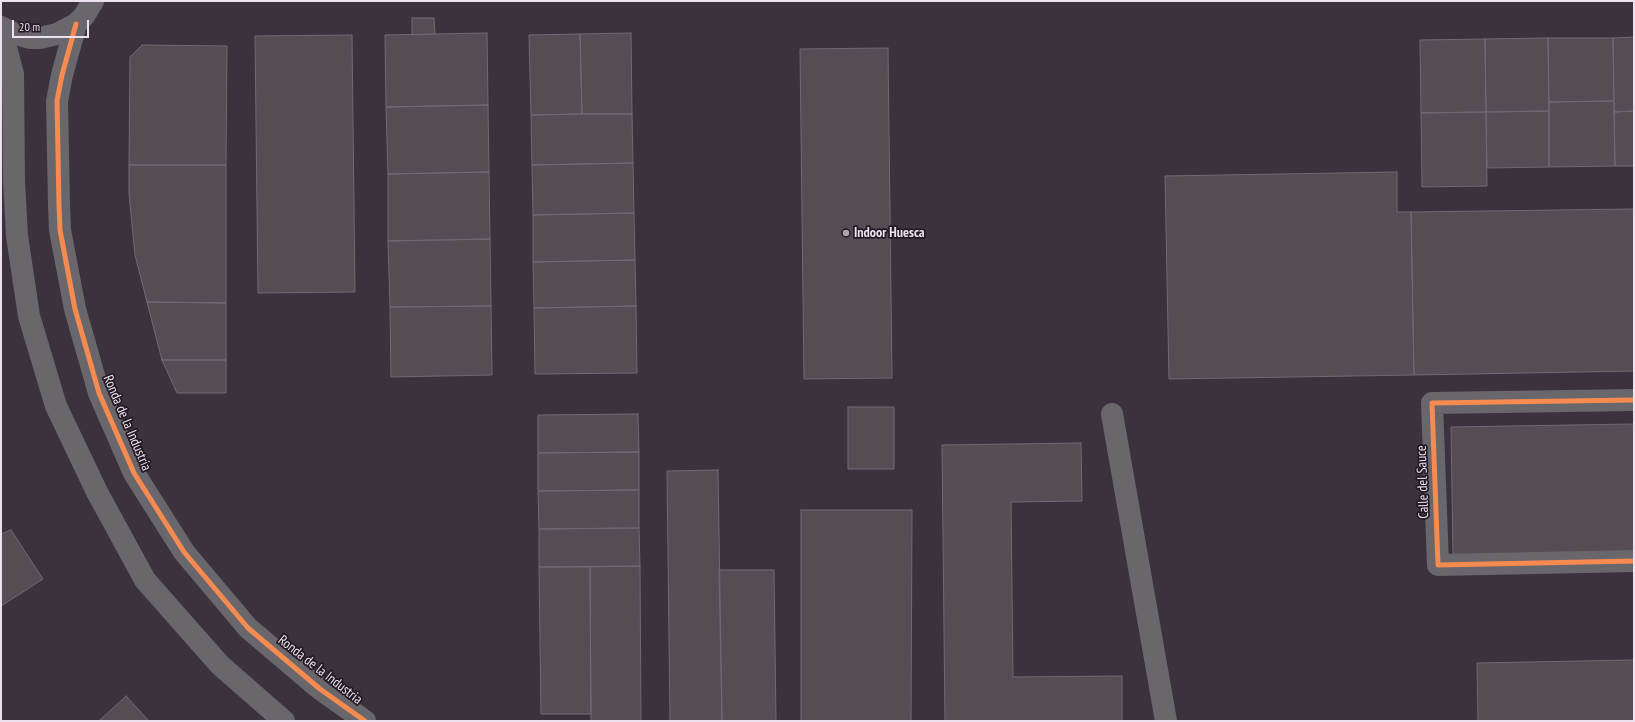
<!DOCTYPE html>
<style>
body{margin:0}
#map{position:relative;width:1635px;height:722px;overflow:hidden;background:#3c323e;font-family:"PT Sans Narrow",sans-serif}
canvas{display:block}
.frame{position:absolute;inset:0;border:2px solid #ede0ef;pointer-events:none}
.scale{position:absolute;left:12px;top:20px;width:77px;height:18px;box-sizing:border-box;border:2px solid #ede0ef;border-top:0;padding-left:5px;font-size:12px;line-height:14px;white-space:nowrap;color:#ede0ef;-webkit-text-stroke:3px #211923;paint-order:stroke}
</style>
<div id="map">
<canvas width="1635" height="722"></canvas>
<div class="frame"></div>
<div class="scale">20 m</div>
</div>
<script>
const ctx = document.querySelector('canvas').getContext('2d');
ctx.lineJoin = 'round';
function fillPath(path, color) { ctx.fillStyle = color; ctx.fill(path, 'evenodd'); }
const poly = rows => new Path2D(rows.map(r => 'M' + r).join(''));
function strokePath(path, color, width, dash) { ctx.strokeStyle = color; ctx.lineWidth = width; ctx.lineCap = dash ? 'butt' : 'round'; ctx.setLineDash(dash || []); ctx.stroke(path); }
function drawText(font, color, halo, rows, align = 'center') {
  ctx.font = font + ' "PT Sans Narrow",sans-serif'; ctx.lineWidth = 3.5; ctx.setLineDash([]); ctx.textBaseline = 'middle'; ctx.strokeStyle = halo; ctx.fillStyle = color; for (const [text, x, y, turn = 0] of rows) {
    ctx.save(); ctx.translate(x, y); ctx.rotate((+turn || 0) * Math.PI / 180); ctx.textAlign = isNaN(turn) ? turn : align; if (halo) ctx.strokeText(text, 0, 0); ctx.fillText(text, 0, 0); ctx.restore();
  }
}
const building = poly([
 [412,18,434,18,435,34,412,35,412,18],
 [487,33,488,105,386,107,385,35,487,33],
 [631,33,632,114,582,114,580,34,631,33],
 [580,34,582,114,531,115,529,35,580,34],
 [352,35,355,292,258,293,255,36,352,35],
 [1634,37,1634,111,1614,112,1613,38,1634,37],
 [1548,38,1613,38,1614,101,1549,102,1548,38],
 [1548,38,1549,111,1486,112,1485,39,1548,38],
 [1485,39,1486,112,1421,113,1420,40,1485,39],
 [142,45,227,46,226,165,129,165,130,57,142,45],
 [888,48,892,378,804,379,800,49,888,48],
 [1614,101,1615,166,1549,167,1549,102,1614,101],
 [488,105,489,172,388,174,386,107,488,105],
 [1549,111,1549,167,1487,168,1486,112,1549,111],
 [1634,111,1634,166,1615,166,1614,112,1634,111],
 [1486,112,1487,186,1422,187,1421,113,1486,112],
 [582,114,632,114,633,163,532,165,531,115,582,114],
 [633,163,634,213,533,215,532,165,633,163],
 [129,165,226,165,226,303,147,302,135,255,129,194,129,165],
 [489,172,490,239,388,241,388,174,489,172],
 [1397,172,1397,212,1411,212,1414,375,1169,379,1165,176,1397,172],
 [1634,209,1634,371,1414,375,1411,212,1634,209],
 [634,213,635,260,533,262,533,215,634,213],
 [490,239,491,306,390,307,388,241,490,239],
 [635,260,636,306,534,308,533,262,635,260],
 [147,302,226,303,226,360,162,360,147,302],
 [491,306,492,375,391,377,390,307,491,306],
 [636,306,637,373,535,374,534,308,636,306],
 [162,360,226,360,226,393,177,393,162,360],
 [848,407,894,407,894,469,848,469,848,407],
 [638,414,639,452,538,453,538,415,638,414],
 [1634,424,1634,553,1453,557,1451,427,1634,424],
 [1081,443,1082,501,1011,502,1013,677,1122,676,1122,721,945,721,942,445,1081,443],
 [639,452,639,490,538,491,538,453,639,452],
 [718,470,722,721,670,721,667,471,718,470],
 [639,490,639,528,539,529,538,491,639,490],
 [801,510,912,510,911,721,801,721,801,510],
 [639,528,640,566,539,567,539,529,639,528],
 [11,530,43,579,1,606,1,534,11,530],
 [640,566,641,721,591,721,590,567,640,566],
 [539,567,590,567,591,714,541,714,539,567],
 [719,570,774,570,776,721,722,721,719,570],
 [1634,660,1634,721,1478,721,1477,663,1634,660],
 [126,696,149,721,99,721,126,696]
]);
fillPath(building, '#564c54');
strokePath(building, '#746872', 1);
strokePath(poly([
 [76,24,62,75,57,101,59,205,60,230,75,309,99,393,134,473,184,552,248,628,320,689,365,721],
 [1,27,13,33,30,38,40,38,57,34,76,24,84,16,93,1],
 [1,35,6,47,13,74,14,181,17,236,29,316,56,406,97,492,145,580,220,665,284,721],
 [1634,400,1432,403,1438,565,1634,561],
 [1112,414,1166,721]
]), '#69666c', 22);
strokePath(poly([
 [76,24,62,75,57,101,59,205,60,230,75,309,99,393,134,473,184,552,248,628,320,689,365,721],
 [1634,400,1432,403,1438,565,1634,561]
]), '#f68b52', 5);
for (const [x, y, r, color] of [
 [846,233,4,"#afa3b1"]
]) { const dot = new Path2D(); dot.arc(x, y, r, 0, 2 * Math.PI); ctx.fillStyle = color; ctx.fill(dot); strokePath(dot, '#211923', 1.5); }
drawText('bold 14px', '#ede0ef', '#211923', [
 ["Indoor Huesca",854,233]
], 'left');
drawText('14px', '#ede0ef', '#211923', [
 ["Ronda de la Industria",127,423,67],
 ["Calle del Sauce",1423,482,-92],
 ["Ronda de la Industria",320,670,38]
]);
</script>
